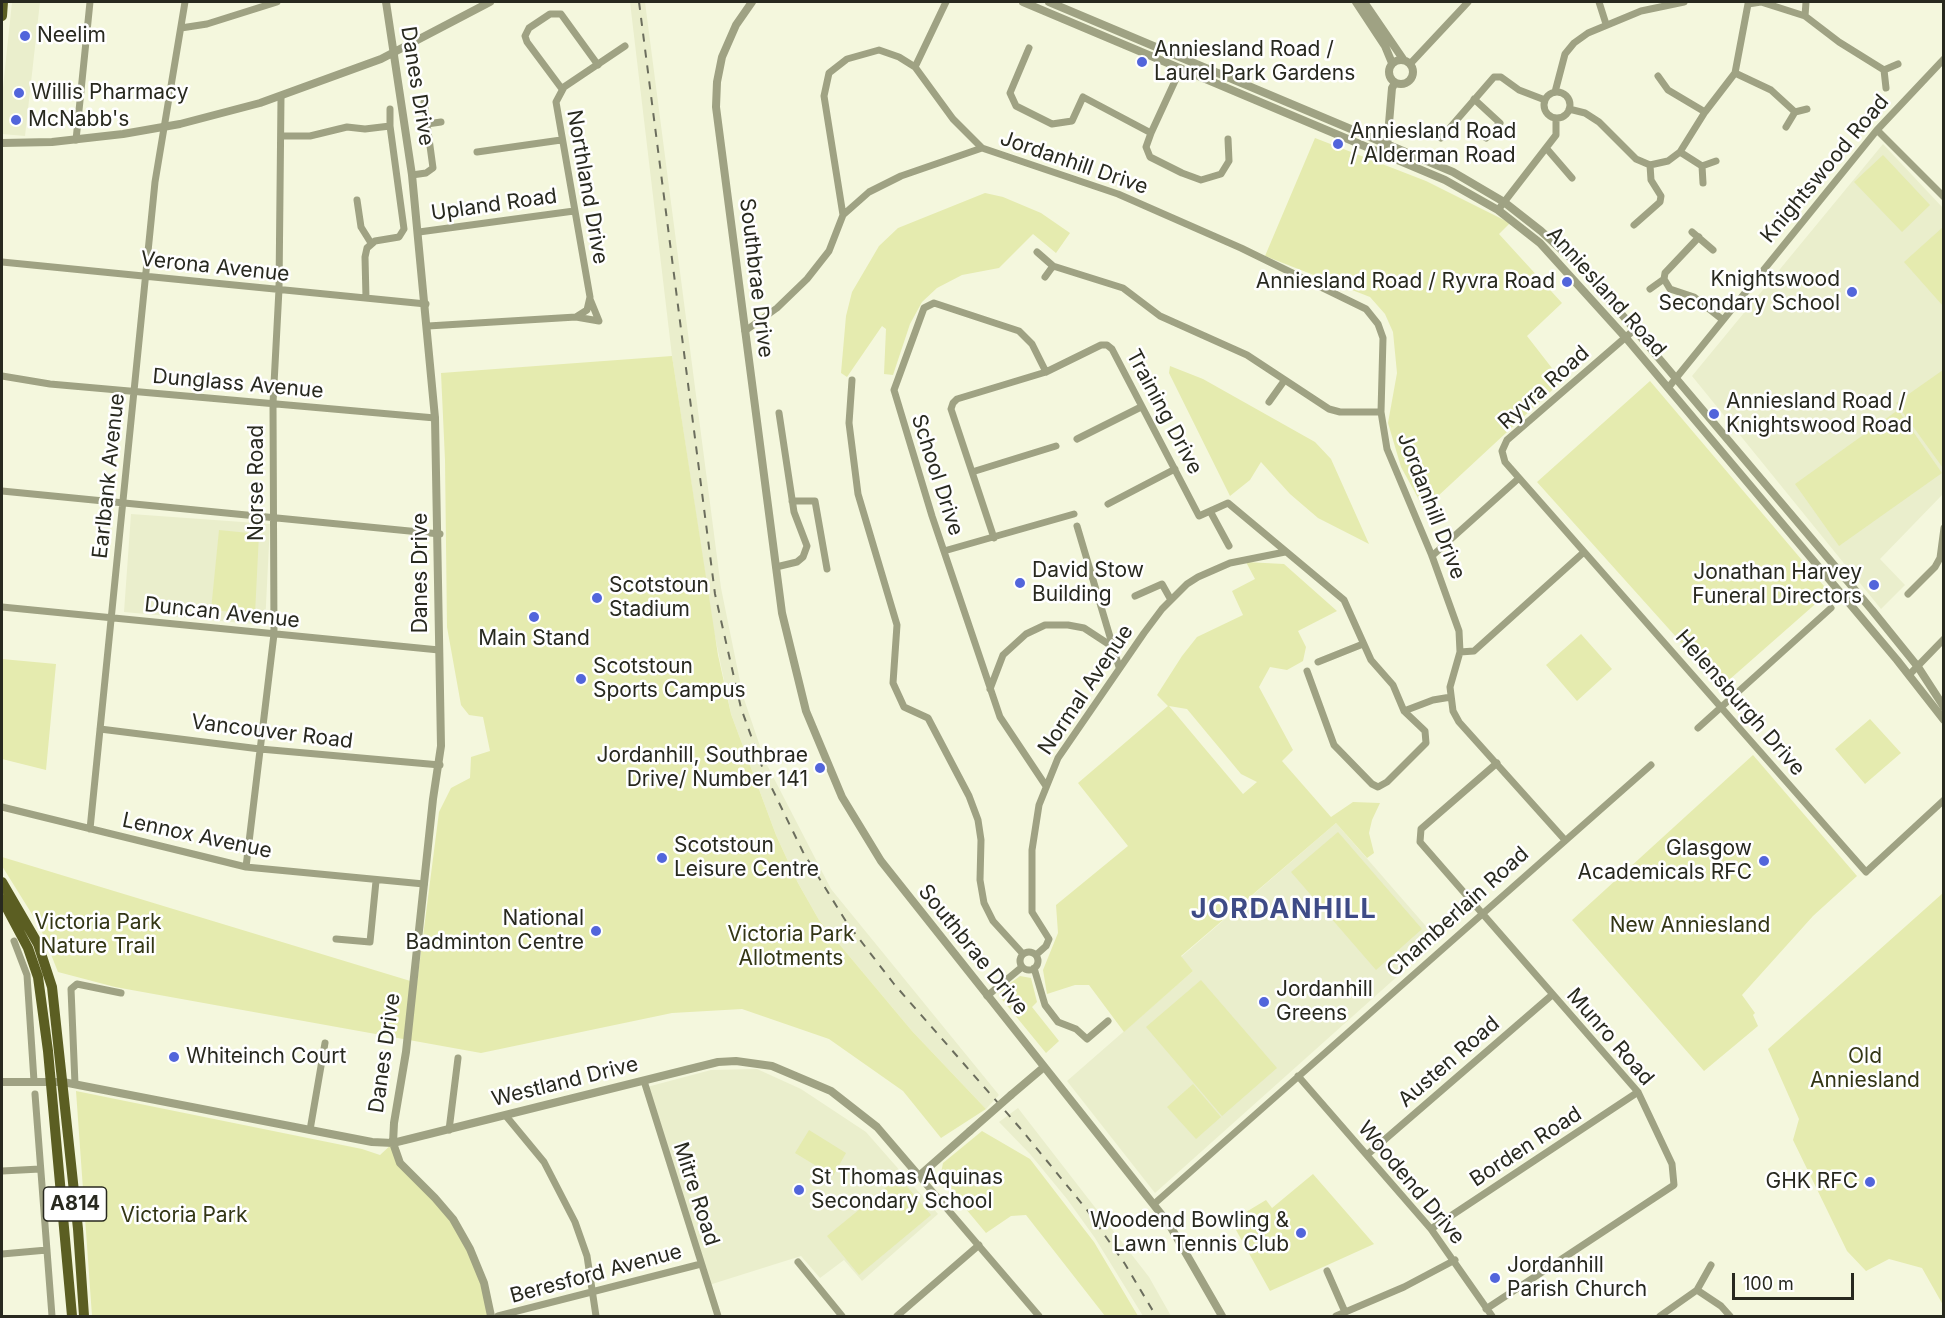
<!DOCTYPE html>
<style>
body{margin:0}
#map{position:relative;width:1945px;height:1318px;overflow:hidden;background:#f4f7dd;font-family:Inter,sans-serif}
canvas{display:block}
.frame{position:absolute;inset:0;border:3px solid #28291f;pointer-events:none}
.scale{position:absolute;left:1732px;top:1273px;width:122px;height:27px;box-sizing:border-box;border:3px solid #28291f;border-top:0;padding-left:8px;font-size:18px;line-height:21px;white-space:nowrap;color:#28291f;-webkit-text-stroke:4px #fff;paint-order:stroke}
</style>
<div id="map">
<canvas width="1945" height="1318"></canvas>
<div class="frame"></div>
<div class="scale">100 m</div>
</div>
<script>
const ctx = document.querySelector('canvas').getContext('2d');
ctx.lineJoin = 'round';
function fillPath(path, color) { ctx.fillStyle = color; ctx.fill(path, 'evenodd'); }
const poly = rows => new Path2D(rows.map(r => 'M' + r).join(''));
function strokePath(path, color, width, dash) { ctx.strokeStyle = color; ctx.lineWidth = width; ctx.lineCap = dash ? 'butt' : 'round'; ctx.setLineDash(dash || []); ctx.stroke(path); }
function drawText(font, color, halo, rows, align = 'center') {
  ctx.font = font + ' Inter,sans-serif'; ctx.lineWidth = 5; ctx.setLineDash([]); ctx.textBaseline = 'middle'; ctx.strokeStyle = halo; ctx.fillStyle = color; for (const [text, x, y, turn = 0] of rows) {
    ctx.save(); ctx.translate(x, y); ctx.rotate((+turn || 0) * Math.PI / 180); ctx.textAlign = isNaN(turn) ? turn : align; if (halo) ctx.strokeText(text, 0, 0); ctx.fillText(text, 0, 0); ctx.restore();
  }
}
fillPath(poly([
 [12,2,40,2,25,136,2,134,2,97],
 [630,2,645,2,721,588,743,696,765,761,831,889,999,1095,986,1109,912,1031,819,920,798,883,776,835,731,714,713,627,672,356],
 [1883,144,1943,208,1943,494,1880,559,1905,585,1881,609,1692,376],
 [131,514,270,524,265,625,124,612],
 [1336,823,1438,940,1155,1193,1067,1081,1193,971,1181,957],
 [757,1069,801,1089,866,1132,938,1214,862,1281,844,1260,820,1278,801,1256,709,1285,647,1087,711,1070],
 [1018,1108,1149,1277,1171,1316,1143,1316,1095,1238,1067,1199,1030,1154,999,1122]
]), '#eaeecc');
fillPath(poly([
 [1315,138,1426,181,1510,223,1499,234,1562,303,1527,336,1562,381,1424,509,1401,467,1388,423,1397,373,1393,332,1385,314,1370,297,1265,256],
 [1883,155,1930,205,1902,232,1854,182],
 [985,193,1003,197,1041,213,1070,233,1056,253,1033,234,999,268,962,275,937,288,922,302,910,324,893,375,884,374,886,329,882,326,847,377,841,373,846,316,852,292,879,246,898,228],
 [1943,227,1943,306,1904,262],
 [672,356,718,655,731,714,776,835,798,883,819,920,912,1031,986,1109,941,1138,903,1091,829,1039,742,1009,672,1013,481,1053,115,987,58,972,40,927,2,866,2,857,417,983,439,812,451,788,470,778,471,757,490,751,483,717,469,715,461,705,447,627,445,460,441,373],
 [1170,366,1203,379,1315,442,1331,459,1369,544,1318,518,1290,494,1261,462,1250,480,1230,496,1169,373],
 [1943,370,1943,468,1896,403],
 [1650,381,1829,592,1721,687,1537,482],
 [1898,410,1942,473,1839,546,1795,484],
 [219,530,259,534,255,614,211,610],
 [1246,562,1284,564,1337,611,1298,631,1306,647,1303,661,1287,670,1270,667,1259,687,1293,750,1282,761,1331,817,1353,802,1380,803,1372,820,1369,833,1374,853,1367,858,1336,823,1181,956,1193,971,1124,1032,1089,985,1075,985,1047,994,1043,970,1058,933,1056,905,1128,846,1078,783,1168,706,1157,695,1182,656,1197,637,1243,615,1232,591,1255,579],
 [1169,706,1187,709,1241,774,1257,782,1243,794],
 [1581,634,1612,669,1577,701,1546,665],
 [2,659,56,664,46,770,2,759],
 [1870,719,1901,753,1865,784,1835,749],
 [1753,755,1857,876,1813,916,1742,995,1755,1013,1753,1015,1758,1026,1704,1071,1572,920],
 [1338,832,1422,929,1376,970,1291,872],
 [1943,893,1943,1305,1922,1268,1889,1259,1866,1271,1847,1251,1793,1140,1799,1119,1768,1049],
 [1020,976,1031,978,1037,1002,1032,1007,1059,1041,1046,1053,1000,997,1000,991],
 [1201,980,1277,1068,1222,1116,1146,1027],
 [1193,1084,1221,1117,1196,1139,1167,1107],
 [76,1091,362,1149,380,1155,393,1143,400,1163,435,1198,470,1249,491,1316,92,1316],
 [809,1130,846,1153,833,1176,795,1153],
 [982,1131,1030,1159,1094,1242,1138,1316,1105,1316,1026,1215,1011,1216,986,1233,940,1178,943,1163],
 [1313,1174,1374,1244,1270,1291,1231,1221,1266,1200,1272,1208],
 [899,1177,931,1215,859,1275,827,1236]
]), '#e5ebaf');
strokePath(poly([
 [1599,2,1606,24],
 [1748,4,1761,2,1805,16,1839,42,1884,70,1898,64],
 [1805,16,1806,2],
 [181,28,207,24,277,2],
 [1029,48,1010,93,1016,106,1052,124,1072,121,1083,97,1151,133],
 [1410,64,1468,2],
 [915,67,946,2],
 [1181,68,1151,133,1146,147,1150,157,1182,173,1201,180,1221,174,1229,161,1228,139],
 [1884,70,1886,88],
 [1735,73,1771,90,1795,112,1807,109],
 [1658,76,1668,90,1705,112],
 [562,89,527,42,525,36,529,28,550,14,561,14,598,65],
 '1544 105a13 13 0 1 1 26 0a13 13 0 1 1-26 0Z',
 [1555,92,1565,54,1574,43,1588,33,1641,11,1684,2],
 [1474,99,1500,123,1486,138],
 [1569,109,1585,113,1599,122,1636,159,1650,165,1668,161,1680,152,1705,112,1735,73,1748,4],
 [427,124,441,122],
 [1786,127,1795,112],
 [1877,130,1944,197],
 [281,136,310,136,347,127,365,129,390,126],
 [1441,138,1494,77,1501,77,1519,90,1545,100],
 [76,140,90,2],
 [1547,149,1572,178],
 [477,152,561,140],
 [1680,152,1702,166,1703,183],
 [1702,166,1716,161],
 [412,175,426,173,433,168,424,102],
 [357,200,361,227,371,243],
 [1498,210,1556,135,1556,119],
 [843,215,824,96,829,73,847,59,879,50,899,57,915,67,953,119,982,148,1118,194,1241,248,1366,309,1378,324,1383,338,1381,412,1387,449,1432,556,1459,631,1460,652,1450,687,1453,711,1459,722,1564,839],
 [1634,225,1660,202,1661,196,1651,180,1650,165],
 [419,232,574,211],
 [1692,232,1713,250],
 [1699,237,1665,273,1664,279,1670,289,1694,297,1723,320],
 [1037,252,1053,266,1123,288,1160,316,1247,355,1329,409,1340,412,1381,412],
 [2,262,426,304],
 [1045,277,1053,266],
 [1650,289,1664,279],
 [366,298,365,257,367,248,375,241,399,237,404,229,390,126,390,109],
 [576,317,599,321,590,299],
 [428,326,576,317,587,310,590,297,556,102,564,87,625,46],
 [1634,330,1507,440,1502,451,1505,462,1866,872,1944,800],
 [745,331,777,308,807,279,829,251,843,215,869,192,901,176,982,148],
 [2,376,50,384,435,418],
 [852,380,849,423,858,494,897,625,893,683,904,707,928,718,969,796,978,820,981,840,980,880,984,903,993,921,1023,954],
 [1668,388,1877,130,1944,59],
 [1269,402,1284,381],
 [1077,439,1141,407],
 [972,472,1056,446],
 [2,491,440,534],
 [792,501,815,501,827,569],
 [1108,504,1175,469],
 [1210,511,1229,546],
 [1077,526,1119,667],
 [994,538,951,409,953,403,957,399,1046,372,1101,345,1107,345,1112,349,1199,516,1228,503,1344,600,1371,660,1393,685,1404,711,1425,731,1426,743,1387,782,1378,787,1372,784,1334,745,1307,671],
 [944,551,1074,514],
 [1432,556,1519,478],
 [776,567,797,562,803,557,807,546,794,512,779,413],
 [1908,594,1935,567,1940,558,1944,528],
 [1135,596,1162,584,1171,600],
 [2,607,439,650],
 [1460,652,1474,651,1584,552],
 [1318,662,1363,644],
 [1909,675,1944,639],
 [990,689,1003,655,1026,634,1045,625,1068,625,1084,628,1113,647],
 [1404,711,1433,700,1451,697],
 [1698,728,1831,608],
 [100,729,260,749,440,765],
 [1046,786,1000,717,932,516,894,390,924,308,934,303,1019,331,1032,344,1046,372],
 [2,807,246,867,424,884],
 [90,829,155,182,185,2],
 [246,867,274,634,273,403,279,289,281,97],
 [336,939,370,942,376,881],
 [14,941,27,975,34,1081],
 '1020 961a9 9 0 1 1 18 0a9 9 0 1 1-18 0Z',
 [1036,955,1046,946,1049,939,1032,912,1032,850,1039,805,1058,758,1144,633,1162,609,1187,584,1198,577,1230,563,1285,552],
 [1034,968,1045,1005,1058,1022,1076,1029,1087,1039,1108,1021],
 [987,996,1022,967],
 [1298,1076,1431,1229,1492,1316],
 [644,1081,718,1316],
 [75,1084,71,989,77,984,121,993],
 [35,1094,52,1316],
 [506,1116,544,1162,575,1222,587,1256,596,1316],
 [310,1130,325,1043],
 [449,1130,458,1058],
 [1368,1154,1552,995],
 [2,1171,40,1169],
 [919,1176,1039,1316],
 [1154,1204,1651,765],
 [1431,1229,1638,1092],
 [2,1254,47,1250],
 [798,1262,842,1316],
 [1327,1271,1345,1312],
 [1697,1290,1721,1306,1730,1316],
 [1486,1309,1674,1185,1672,1164,1638,1092,1420,842,1421,829,1497,763],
 [498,1316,701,1264],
 [897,1316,979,1245],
 [1336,1316,1404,1287,1455,1260],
 [1660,1316,1697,1290,1711,1265]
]), '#9fa283', 7);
strokePath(poly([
 [386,2,412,175,435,418,441,746,433,799,406,1052,394,1123,393,1143,400,1163,435,1198,453,1219,470,1249,484,1283,491,1316],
 [752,2,736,25,722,57,717,82,716,107,782,613,806,711,842,797,881,861,1169,1224,1222,1316],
 [1023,2,1445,180,1498,210,1540,243,1626,338,1897,660,1944,720],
 [1049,2,1453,172,1504,202,1541,231,1576,263,1607,297,1872,610,1918,667,1944,707],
 [1356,2,1385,46,1392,63],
 [1364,2,1403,59],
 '1389 72a12 12 0 1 1 24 0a12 12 0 1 1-24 0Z',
 [2,143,52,142,123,134,180,124,260,103,381,59,490,2],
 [1387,147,1392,88,1395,83],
 [2,1082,63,1082,372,1142,393,1143,718,1062,736,1061,772,1066,831,1091,877,1127,919,1176,970,1131],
 [1011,1095,1044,1067]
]), '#9fa283', 8);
strokePath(poly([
 [2,16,3,2],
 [2,882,38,944,52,987,78,1229,84,1316],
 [2,899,28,948,38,977,48,1051,72,1316]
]), '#5b5e22', 10);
strokePath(poly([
 [639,2,715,594,741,708,764,772,803,852,847,923,894,984,1020,1128,1087,1210,1125,1264,1156,1316]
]), '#6b6d5d', 2, [8, 8]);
strokePath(poly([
 [970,1131,1011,1095]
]), '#9fa283', 8);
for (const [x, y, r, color] of [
 [25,36,6,"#5265db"],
 [1142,62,6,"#5265db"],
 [19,93,6,"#5265db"],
 [16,120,6,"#5265db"],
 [1338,144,6,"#5265db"],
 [1567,282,6,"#5265db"],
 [1852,292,6,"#5265db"],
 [1714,414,6,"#5265db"],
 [1020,583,6,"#5265db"],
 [1874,585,6,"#5265db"],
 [597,598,6,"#5265db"],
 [534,617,6,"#5265db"],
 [581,679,6,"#5265db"],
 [820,768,6,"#5265db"],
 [662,858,6,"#5265db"],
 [1764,861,6,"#5265db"],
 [596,931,6,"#5265db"],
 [1264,1002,6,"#5265db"],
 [174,1057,6,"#5265db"],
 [1870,1182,6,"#5265db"],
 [799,1190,6,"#5265db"],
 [1301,1233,6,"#5265db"],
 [1495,1278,6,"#5265db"]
]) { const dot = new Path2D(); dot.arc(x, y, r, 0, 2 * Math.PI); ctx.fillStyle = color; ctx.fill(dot); strokePath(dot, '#fff', 2); }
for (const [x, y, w] of [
 [75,1204,63]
]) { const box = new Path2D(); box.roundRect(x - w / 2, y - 17, w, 34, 4.5); ctx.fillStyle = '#fff'; ctx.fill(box); strokePath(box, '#28291f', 1.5); }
drawText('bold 20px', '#28291f', null, [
 ["A814",75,1204]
]);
drawText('21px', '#28291f', '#fff', [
 ["Neelim",37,36],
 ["Anniesland Road /",1154,50],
 ["Laurel Park Gardens",1154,74],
 ["Willis Pharmacy",31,93],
 ["McNabb's",28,120],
 ["Anniesland Road",1350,132],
 ["/ Alderman Road",1350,156],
 ["Knightswood",1840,280,"right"],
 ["Secondary School",1840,304,"right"],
 ["Anniesland Road / Ryvra Road",1555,282,"right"],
 ["Anniesland Road /",1726,402],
 ["Knightswood Road",1726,426],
 ["David Stow",1032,571],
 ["Building",1032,595],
 ["Jonathan Harvey",1862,573,"right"],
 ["Funeral Directors",1862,597,"right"],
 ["Scotstoun",609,586],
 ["Stadium",609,610],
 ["Main Stand",534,639,"center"],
 ["Scotstoun",593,667],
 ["Sports Campus",593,691],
 ["Jordanhill, Southbrae",808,756,"right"],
 ["Drive/ Number 141",808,780,"right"],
 ["Scotstoun",674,846],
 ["Leisure Centre",674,870],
 ["Glasgow",1752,849,"right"],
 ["Academicals RFC",1752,873,"right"],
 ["National",584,919,"right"],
 ["Badminton Centre",584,943,"right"],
 ["Jordanhill",1276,990],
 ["Greens",1276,1014],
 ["Whiteinch Court",186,1057],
 ["St Thomas Aquinas",811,1178],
 ["Secondary School",811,1202],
 ["GHK RFC",1858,1182,"right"],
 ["Woodend Bowling &",1289,1221,"right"],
 ["Lawn Tennis Club",1289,1245,"right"],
 ["Jordanhill",1507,1266],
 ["Parish Church",1507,1290]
], 'left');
drawText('21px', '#28291f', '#fff', [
 ["Danes Drive",417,86,81],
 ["Jordanhill Drive",1074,163,19],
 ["Knightswood Road",1825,169,-50],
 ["Northland Drive",587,187,80],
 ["Upland Road",494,205,-8],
 ["Verona Avenue",215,267,6],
 ["Southbrae Drive",756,278,83],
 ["Anniesland Road",1606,292,48],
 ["Dunglass Avenue",238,384,5],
 ["Ryvra Road",1544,388,-42],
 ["Training Drive",1164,412,62],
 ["School Drive",937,475,72],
 ["Earlbank Avenue",109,476,-84],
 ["Norse Road",257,483,-90],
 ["Jordanhill Drive",1431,506,69],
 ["Danes Drive",421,573,-90],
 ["Duncan Avenue",222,613,6],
 ["Normal Avenue",1086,690,-56],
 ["Helensburgh Drive",1740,703,49],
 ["Vancouver Road",272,732,7],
 ["Lennox Avenue",197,836,12],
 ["Chamberlain Road",1458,912,-42],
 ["Southbrae Drive",973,950,51],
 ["Munro Road",1610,1037,49],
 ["Danes Drive",385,1053,-82],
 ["Austen Road",1449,1062,-41],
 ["Westland Drive",565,1082,-14],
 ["Borden Road",1526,1147,-33],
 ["Woodend Drive",1411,1183,50],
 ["Mitre Road",696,1194,72],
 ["Beresford Avenue",596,1274,-15]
]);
drawText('21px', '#333615', '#fff', [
 ["Victoria Park",98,923],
 ["Nature Trail",98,947],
 ["New Anniesland",1690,926],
 ["Victoria Park",791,935],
 ["Allotments",791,959],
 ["Old",1865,1057],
 ["Anniesland",1865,1081],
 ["Victoria Park",184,1216]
]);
ctx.letterSpacing = '1.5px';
drawText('bold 27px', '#3e4b86', '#fff', [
 ["JORDANHILL",1284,910]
]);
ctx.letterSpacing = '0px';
</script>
